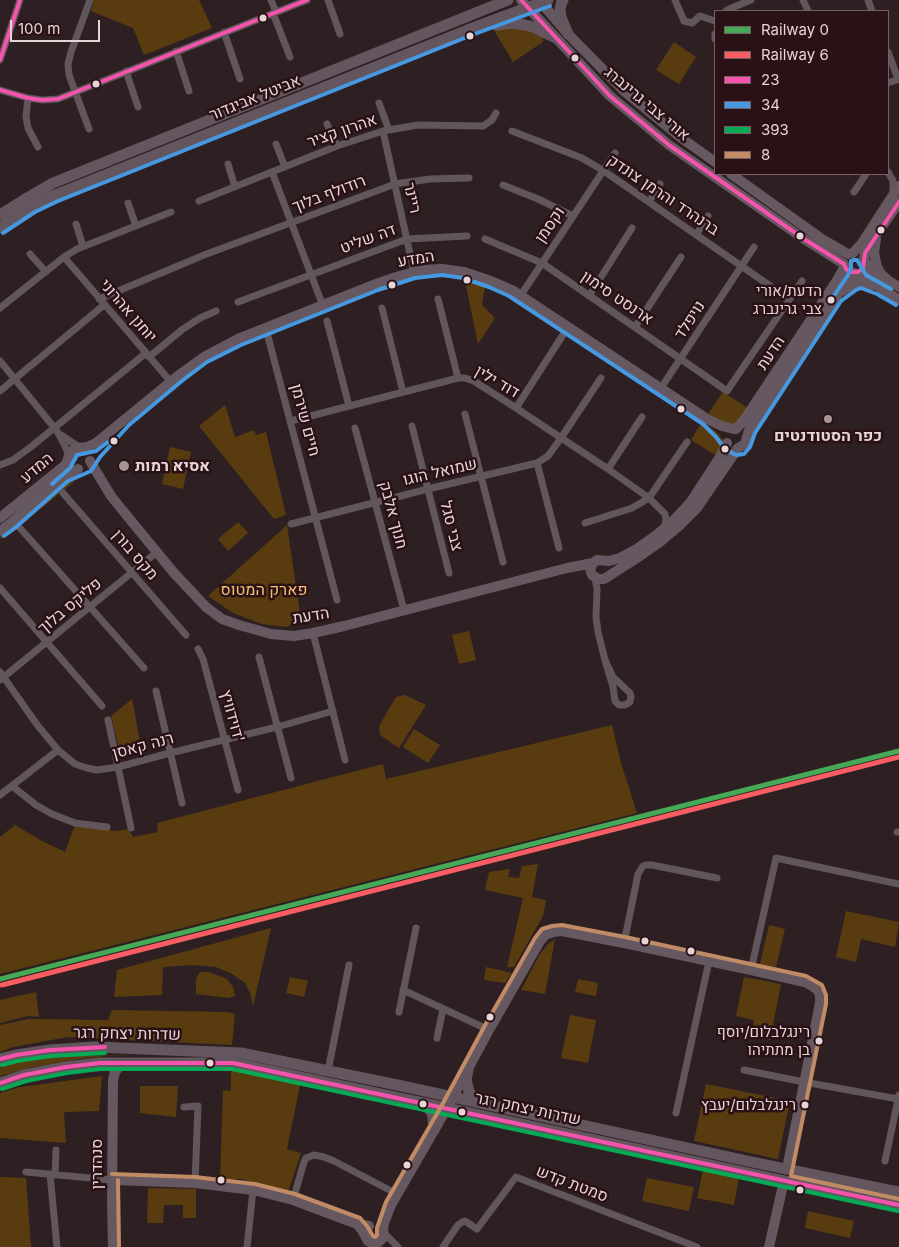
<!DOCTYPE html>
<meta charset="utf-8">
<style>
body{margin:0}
#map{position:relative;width:899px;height:1247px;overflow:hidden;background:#2e2022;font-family:Inter,sans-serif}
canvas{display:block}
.legend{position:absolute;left:714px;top:10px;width:175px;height:165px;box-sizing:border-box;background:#291116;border:1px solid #755f63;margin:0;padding:6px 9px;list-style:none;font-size:15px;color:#e6d4d6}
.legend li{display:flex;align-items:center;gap:10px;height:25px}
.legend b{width:25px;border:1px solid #755f63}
.scale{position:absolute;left:10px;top:20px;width:90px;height:22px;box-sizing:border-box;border:2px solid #e6d4d6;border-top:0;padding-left:6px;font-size:15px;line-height:18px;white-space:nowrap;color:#e6d4d6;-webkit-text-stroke:4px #291116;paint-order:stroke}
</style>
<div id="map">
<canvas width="899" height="1247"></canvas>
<ul class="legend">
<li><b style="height:6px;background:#45a955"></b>Railway 0</li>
<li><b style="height:6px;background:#f95d64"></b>Railway 6</li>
<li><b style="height:6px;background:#f653ac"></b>23</li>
<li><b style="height:6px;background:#4699e1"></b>34</li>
<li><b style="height:6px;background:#06aa56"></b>393</li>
<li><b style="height:6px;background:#c18c65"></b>8</li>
</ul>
<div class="scale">100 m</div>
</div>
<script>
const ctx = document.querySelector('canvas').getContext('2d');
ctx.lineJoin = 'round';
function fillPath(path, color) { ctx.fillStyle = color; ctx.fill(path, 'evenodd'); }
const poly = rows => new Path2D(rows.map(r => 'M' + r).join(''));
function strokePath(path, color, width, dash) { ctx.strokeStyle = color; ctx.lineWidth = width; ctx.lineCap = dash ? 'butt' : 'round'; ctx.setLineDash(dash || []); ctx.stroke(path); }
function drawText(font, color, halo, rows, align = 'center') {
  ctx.font = font + ' Inter,Heebo,sans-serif'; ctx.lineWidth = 5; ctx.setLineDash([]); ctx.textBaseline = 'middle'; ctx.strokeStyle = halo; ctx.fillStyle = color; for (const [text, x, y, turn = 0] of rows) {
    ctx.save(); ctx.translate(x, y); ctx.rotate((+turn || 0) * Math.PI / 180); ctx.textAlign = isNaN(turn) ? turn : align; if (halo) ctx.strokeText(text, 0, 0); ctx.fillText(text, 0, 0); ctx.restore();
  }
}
fillPath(poly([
 [94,0,199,0,212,28,144,55,133,28,91,11],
 [491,25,542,32,543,42,513,62],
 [674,42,696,57,679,84,656,70],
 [465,281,485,286,482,305,495,318,478,344],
 [723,392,748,408,738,423,728,426,708,414],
 [225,405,235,437,254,430,256,435,266,432,286,515,274,519,199,426],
 [702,422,717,432,723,440,723,446,717,456,691,440],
 [170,447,191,452,183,489,162,484],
 [72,479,74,482,19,526,0,539,0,536,17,524],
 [238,522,248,533,228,551,218,539],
 [287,525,301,620,286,627,262,624,233,613,208,596],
 [469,631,476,660,459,664,452,635],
 [405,695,426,705,399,748,380,735,379,726,396,697],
 [132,699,142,752,121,757,111,716],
 [612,725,621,763,637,813,0,974,0,837,15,825,40,840,65,852,75,825,117,831,128,829,133,837,158,832,157,823,383,764,386,779],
 [414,729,440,745,428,763,403,747],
 [538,864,532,897,546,900,543,916,514,967,507,967,523,898,485,890,489,872,510,869,508,877,519,878,522,866],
 [846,911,899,922,895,947,861,939,856,962,836,957],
 [769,925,785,929,776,967,760,964],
 [271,928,253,1006,250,993,245,983,232,974,216,967,192,965,163,967,162,995,114,997,117,970],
 [555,939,545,994,521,990,540,954,548,944],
 [486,967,512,973,505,983,484,980],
 [200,972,209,972,227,979,233,987,235,996,229,998,196,994,196,979],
 [290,977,308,981,304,997,286,993],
 [744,977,781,984,770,1040,752,1036,754,1020,736,1016],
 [578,979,598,983,596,996,575,992],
 [36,992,39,1017,28,1016,0,1023,0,1000],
 [112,1010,227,1012,235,1014,232,1045,68,1037,13,1047,0,1052,0,1025,29,1019,108,1020],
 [570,1015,596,1020,588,1063,561,1058],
 [131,1055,106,1056,81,1059,33,1067,0,1076,0,1066,21,1060,64,1056],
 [231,1069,301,1080,287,1149,301,1153,288,1192,262,1184,241,1179,220,1179,223,1090,231,1091],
 [102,1076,99,1111,64,1112,66,1143,0,1138,0,1093,20,1087],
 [706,1084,790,1101,778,1159,694,1141],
 [140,1086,178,1086,176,1117,140,1113],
 [703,1170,739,1177,734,1205,697,1198],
 [0,1177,26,1178,31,1247,0,1247],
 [647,1178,694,1187,689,1211,642,1201],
 [148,1188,196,1189,196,1218,183,1218,183,1205,164,1205,163,1223,147,1223],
 [808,1211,854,1221,850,1238,805,1228]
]), '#583c0f');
strokePath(poly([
 [271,0,276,12],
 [328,0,340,34],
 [675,0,684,21,692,23,700,16,715,21],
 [803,0,808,11],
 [868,0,872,11],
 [726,11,734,7,751,0],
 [273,13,290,57],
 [224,32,240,79],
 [715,34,715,39],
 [176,51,189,91],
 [888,52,898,79],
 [0,60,20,0],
 [126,71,138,107],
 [888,83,899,79],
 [0,90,28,98,42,100,58,99,307,0],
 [28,98,26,117,28,128,38,147],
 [379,103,389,130],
 [327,124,337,146],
 [89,129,69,75,68,64,71,52,90,0],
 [383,131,414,272],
 [512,131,582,158,604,171,789,299],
 [276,144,285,167],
 [228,164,235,187],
 [272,172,323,306],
 [888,172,893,181,893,192],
 [503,185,538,199,573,216],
 [854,192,866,174],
 [199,201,337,146,383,131,418,125,483,126,492,120,496,113],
 [649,202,660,184],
 [128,203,136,226],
 [76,224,83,246],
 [696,235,708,216],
 [485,239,542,263,727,391,802,281],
 [30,254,46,272],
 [64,257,171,382],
 [521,295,615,153],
 [589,296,632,228],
 [99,299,204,255,395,184,430,179,469,178],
 [438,299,458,378],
 [238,302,407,239,467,236],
 [0,308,64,257,77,249,171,212],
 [382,308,403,392],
 [327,321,349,406],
 [635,327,681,257],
 [266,329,337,600],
 [149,357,183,329,200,318,216,311],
 [0,361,57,431,64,444,69,455],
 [661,388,754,247],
 [0,391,104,305],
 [516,408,568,327],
 [465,414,503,562],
 [291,421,458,378,465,378,474,381,516,408,608,469,649,498,665,514,666,520,664,529],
 [412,426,449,573],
 [355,428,404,610],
 [61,435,79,447],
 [537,463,559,548],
 [0,465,13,460,32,446,146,353],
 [608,469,642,417],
 [63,493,186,635],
 [585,523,632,508,649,498,687,442],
 [291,524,428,489,537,463,548,456,561,438,601,378],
 [20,528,144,668],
 [595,578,597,589,596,617,598,632,605,660,613,687,615,701,619,705,625,705,630,702,631,696,630,693,613,677,605,660],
 [0,588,102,706],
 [313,633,345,760],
 [198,649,203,659,238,790],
 [259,657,291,778],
 [0,672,38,726,58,750,75,764,87,768,97,770,118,767,170,753,277,727,333,711],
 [0,680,157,552],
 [156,691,182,803],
 [108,720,131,828],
 [12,786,36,805,52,814,75,823,107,827],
 [0,795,58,750],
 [897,832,899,832],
 [624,943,638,874,643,866,646,865,652,865,717,878],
 [751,970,776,858,899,884],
 [403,990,489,1030],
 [399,1012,416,928],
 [437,1038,443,1009],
 [744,1070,804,1082,898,1099],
 [328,1071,349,965],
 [184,1107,198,1106,195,1183],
 [676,1113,709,961],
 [885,1161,899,1095],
 [26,1172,112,1180],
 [50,1174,57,1247],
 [55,1175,56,1150],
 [293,1200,304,1162,306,1158,314,1155,324,1157,334,1161,397,1194],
 [384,1233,398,1247],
 [247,1247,253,1190],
 [443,1247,458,1225,462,1222,465,1221,477,1229,516,1177,697,1247]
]), '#60565c', 7);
strokePath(poly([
 [521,0,610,96,669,145,804,239,844,264],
 [539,0,568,34,625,92,680,137,715,162],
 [731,174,822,239,848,254],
 [876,239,874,253,877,267,881,274,890,282],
 [853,253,862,243,899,186],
 [864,259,865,253,870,244,899,202],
 [865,262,870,270,899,287],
 [855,273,864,277,899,300],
 [842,291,850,286,856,283,866,283,873,285],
 [736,429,744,420,836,282,845,266],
 [90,461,111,496,119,506,174,573,206,607,222,619,239,625,271,634,294,636,313,633,344,626,567,568,593,563,597,560,609,561,620,558,635,550,655,536,673,521,690,503,720,457,727,443],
 [0,518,63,467,67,462,69,455,72,451,77,448,87,447,96,443,179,375,204,357,238,339,376,284,396,277,422,270,442,269,464,272,491,281,512,290,707,419,722,426,734,429],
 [0,531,11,523,64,476,78,469],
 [593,563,590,569,592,575,598,579,604,579,640,556,660,542,679,526,697,508,734,454,738,448,745,444,749,430,844,285,854,273],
 [112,1180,195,1183,253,1190,293,1200,357,1224,369,1226],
 [357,1224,362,1230,368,1241,372,1243,377,1243],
 [113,1247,112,1201,113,1080,115,1072,118,1068,123,1063],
 [373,1247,383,1238,384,1234,383,1230,384,1223,391,1205,447,1108,489,1030,540,941,545,935,553,932,562,931,624,943,751,970,805,982,812,986,818,990,820,996,820,1003,787,1169],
 [769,1247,784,1181]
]), '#655861', 10);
strokePath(poly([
 [563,0,561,4,560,10,561,17,568,34],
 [496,25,512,23,525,25,533,27,556,38],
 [0,215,27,198,53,183,508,0],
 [0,228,32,207,55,195,470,29,548,0],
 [0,1059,16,1055,50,1050,94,1047,241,1053,402,1086,752,1162,899,1192],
 [468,1070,466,1079,469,1092,481,1103],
 [0,1083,24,1075,66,1067,100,1063,233,1063,423,1103,784,1181,899,1205],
 [423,1103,432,1112,433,1118,434,1130]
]), '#64565e', 11);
strokePath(poly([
 [521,0,610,96,669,145,804,239,844,264,846,269,851,272,858,272,863,268,865,253,899,202],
 [0,60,20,0],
 [0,90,28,98,42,100,58,99,307,0],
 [0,1059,16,1055,50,1050,105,1047],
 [0,1083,24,1075,66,1067,100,1063,233,1063,899,1205]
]), '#f653ac', 4);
strokePath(poly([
 [3,233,35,212,58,201,472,35,550,6],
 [831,300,848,275,851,268,851,261,854,260,857,260,866,275,891,289],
 [52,484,70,468,77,455,96,451,112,439],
 [4,536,15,528,68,481,91,471,100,457,129,425,183,380,207,362,241,345,378,290,415,278,442,275,463,278,489,287,509,296,703,424,716,437,725,449,736,455,744,454,750,447,755,433,841,301,856,290,861,288,877,294,896,305]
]), '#4699e1', 4);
strokePath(poly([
 [2,1065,17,1061,51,1056,105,1053],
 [2,1089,26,1081,67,1073,100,1069,232,1069,898,1211]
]), '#06aa56', 4);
strokePath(poly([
 [112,1174,195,1177,255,1184,295,1194,360,1218,367,1226,373,1236,375,1237,377,1235,377,1228,386,1202,442,1105,484,1027,535,938,542,929,552,926,562,925,625,937,806,976,822,985,826,995,826,1004,791,1176,899,1199],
 [118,1180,119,1247]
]), '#c18c65', 4);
strokePath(poly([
 [0,979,899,751]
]), '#45a955', 5);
strokePath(poly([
 [2,985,899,757]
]), '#f95d64', 5);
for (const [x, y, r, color] of [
 [263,18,4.5,"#e6d4d6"],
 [470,36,4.5,"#e6d4d6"],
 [575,58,4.5,"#e6d4d6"],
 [96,84,4.5,"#e6d4d6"],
 [881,230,4.5,"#e6d4d6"],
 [800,236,4.5,"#e6d4d6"],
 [467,280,4.5,"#e6d4d6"],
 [392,285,4.5,"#e6d4d6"],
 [831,300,4.5,"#e6d4d6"],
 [681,409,4.5,"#e6d4d6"],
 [828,419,5,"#a69597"],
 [114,441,4.5,"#e6d4d6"],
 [725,449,4.5,"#e6d4d6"],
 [124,466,6,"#a69597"],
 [645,941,4.5,"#e6d4d6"],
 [691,951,4.5,"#e6d4d6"],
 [490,1017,4.5,"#e6d4d6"],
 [819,1041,4.5,"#e6d4d6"],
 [210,1063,4.5,"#e6d4d6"],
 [423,1104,4.5,"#e6d4d6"],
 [805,1105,4.5,"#e6d4d6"],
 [462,1112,4.5,"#e6d4d6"],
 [407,1165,4.5,"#e6d4d6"],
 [221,1180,4.5,"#e6d4d6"],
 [800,1190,4.5,"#e6d4d6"]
]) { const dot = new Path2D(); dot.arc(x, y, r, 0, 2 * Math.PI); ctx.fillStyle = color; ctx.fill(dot); strokePath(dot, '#291116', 2); }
drawText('15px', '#e6d4d6', '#291116', [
 ["הדעת/אורי",822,291],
 ["צבי גרינברג",822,309],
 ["רינגלבלום/יוסף",810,1032],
 ["בן מתתיהו",810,1050],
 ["רינגלבלום/יעבץ",796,1105]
], 'right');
drawText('16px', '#e6d4d6', '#291116', [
 ["אביטל אביגדור",255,98,-22],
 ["אורי צבי גרינברג",647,104,40],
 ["אהרון קציר",342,131,-19],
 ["רודולף בלוך",329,194,-21],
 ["ברנהרד והרמן צונדק",663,195,34],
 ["ריינר",412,198,77],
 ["וקסמן",550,225,-56],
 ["דה שליט",368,239,-20],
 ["המדע",416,259,-9],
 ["ארנסט סימון",617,298,34],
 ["יוחנן אהרוני",128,311,49],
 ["נויפלד",690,320,-57],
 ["הדעת",771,353,-56],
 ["דוד ילין",497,382,30],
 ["חיים שירמן",305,420,75],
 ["המדע",37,468,-40],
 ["שמואל הוגו",440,472,-13],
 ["חנוך אלבק",393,515,75],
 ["צבי סגל",451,526,76],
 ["מקס בורן",135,555,49],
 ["פליקס בלוך",70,606,-40],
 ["הדעת",311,616,-9],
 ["דוידוויץ'",232,716,75],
 ["רנה קאסן",143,746,-15],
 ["שדרות יצחק רגר",127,1034,1],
 ["שדרות יצחק רגר",528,1109,12],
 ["סנהדרין",97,1164,-90],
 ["סמטת קדש",572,1184,21]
]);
drawText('bold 16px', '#e6d4d6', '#291116', [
 ["כפר הסטודנטים",828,436],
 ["אסיא רמות",135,466,"left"]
]);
drawText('16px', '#f6c073', '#291116', [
 ["פארק המטוס",264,590]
]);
</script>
